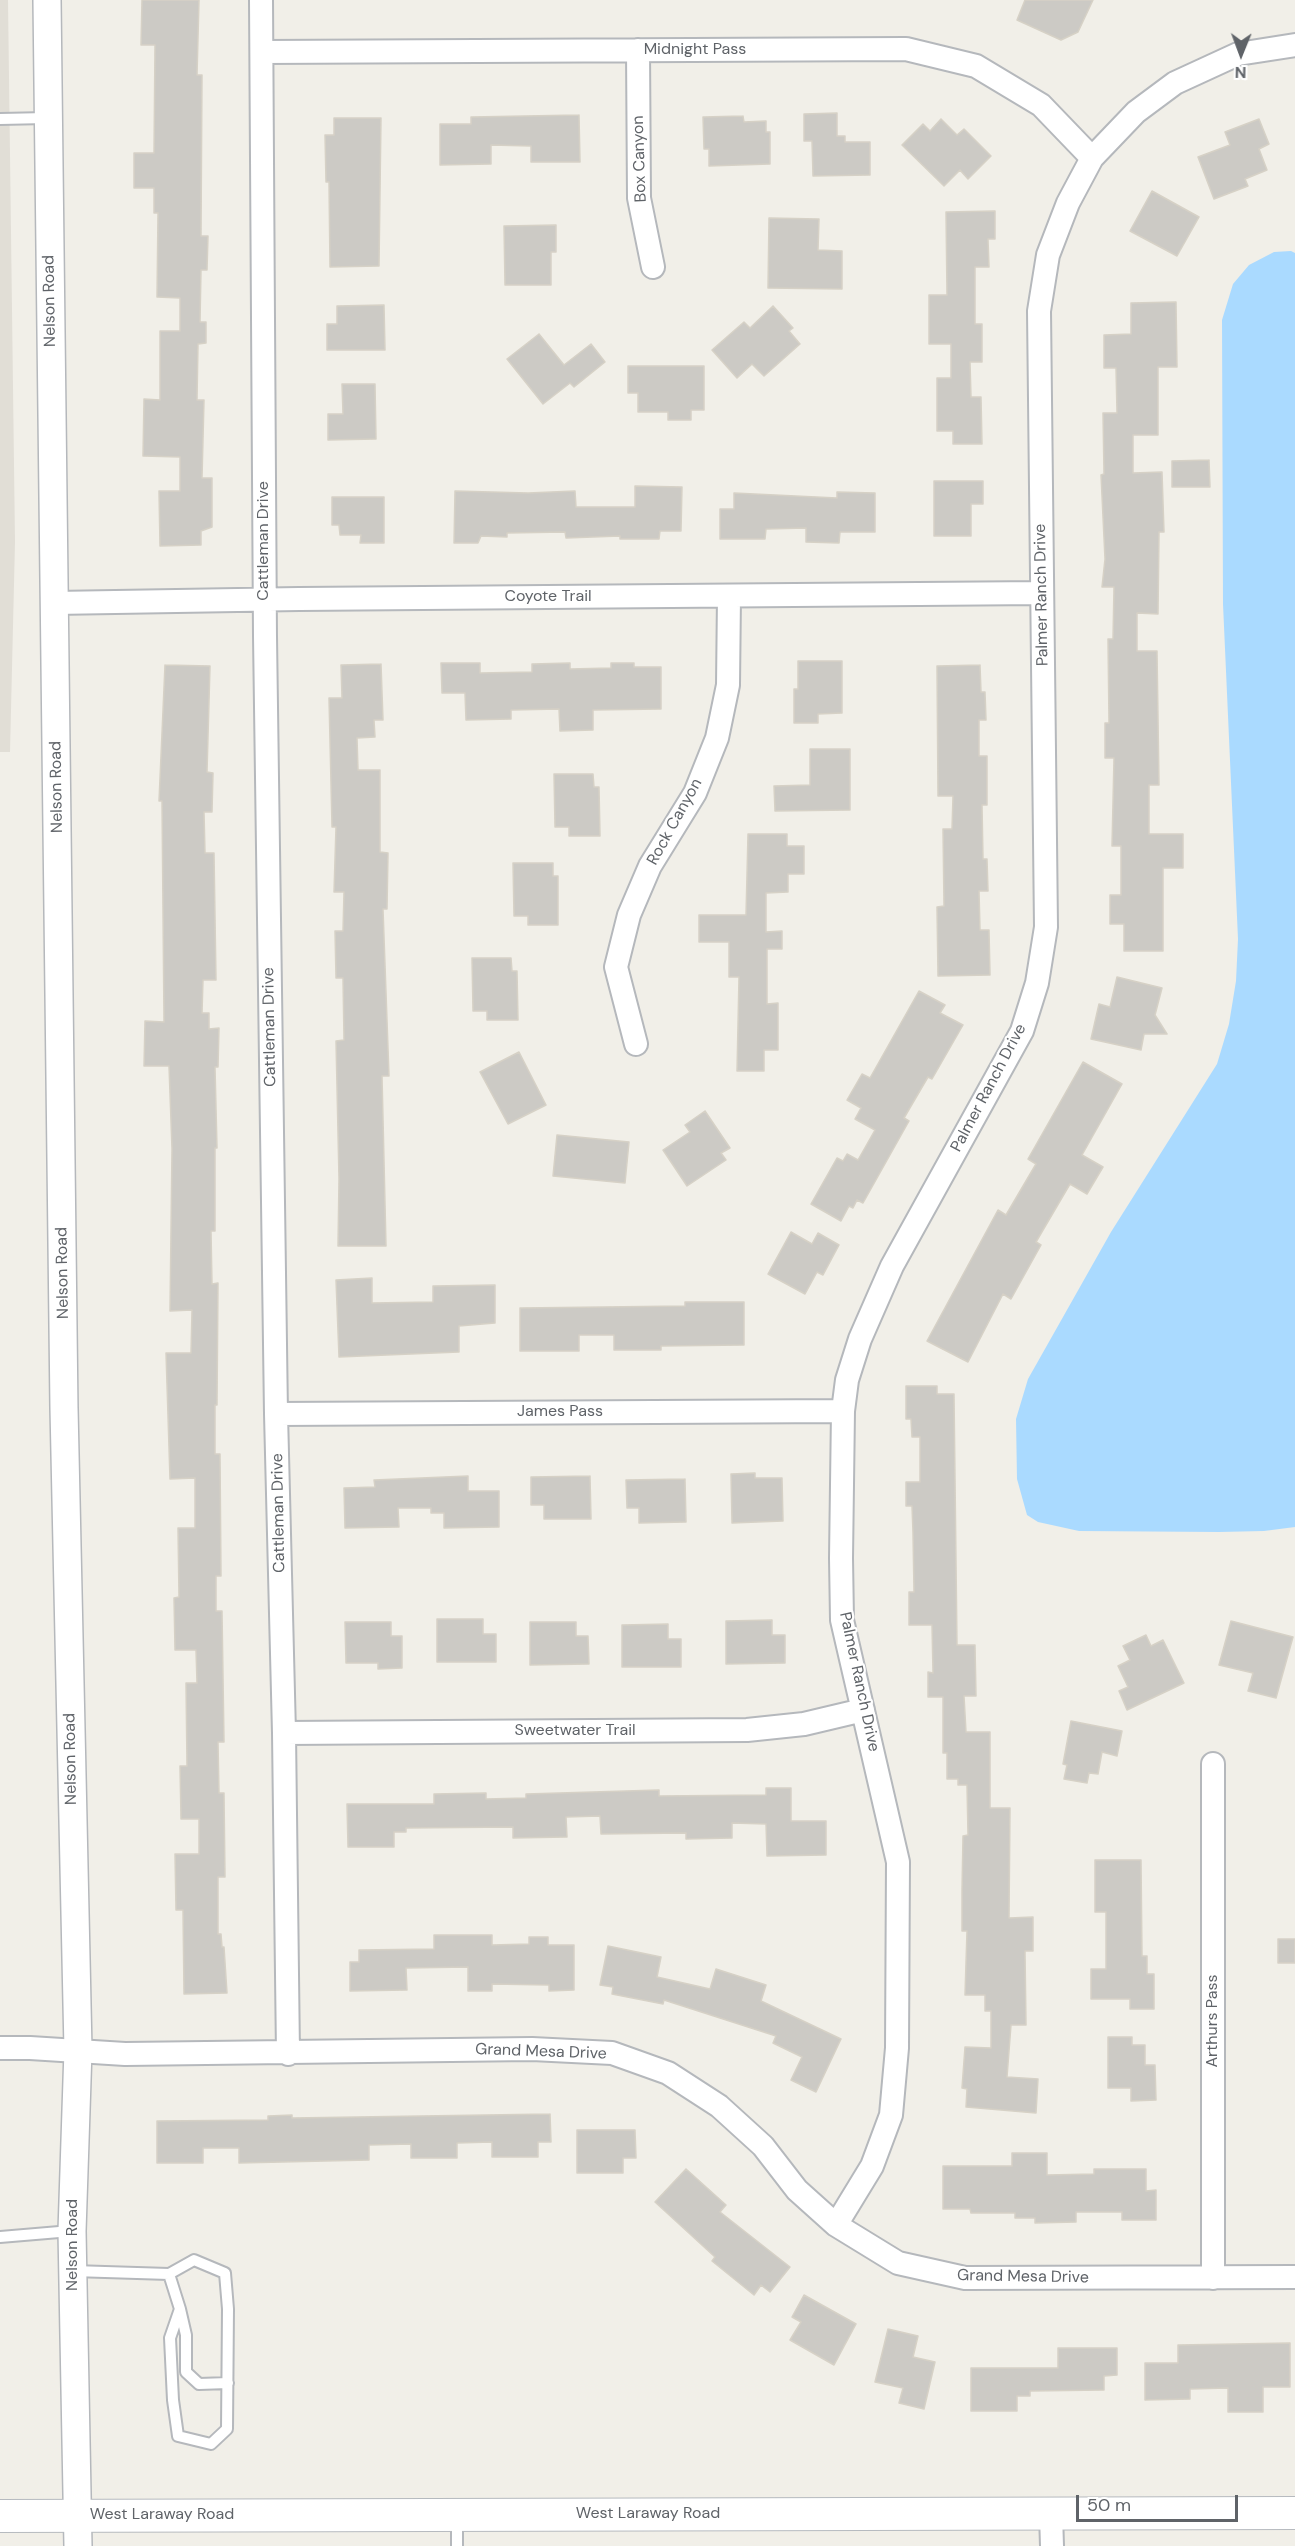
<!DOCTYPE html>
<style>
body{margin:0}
#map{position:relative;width:1295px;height:2546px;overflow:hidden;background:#f1efe8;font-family:"DM Sans",sans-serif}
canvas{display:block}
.north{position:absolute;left:1211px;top:24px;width:60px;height:60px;-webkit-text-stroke:4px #fff;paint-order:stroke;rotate:181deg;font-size:16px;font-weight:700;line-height:24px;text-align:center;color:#5f6368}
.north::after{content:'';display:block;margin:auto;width:21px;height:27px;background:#5f6368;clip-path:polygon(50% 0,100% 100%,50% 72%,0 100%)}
.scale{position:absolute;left:1076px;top:2495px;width:162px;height:27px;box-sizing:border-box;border:3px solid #5f6368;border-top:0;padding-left:8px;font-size:18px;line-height:21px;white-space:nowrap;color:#5f6368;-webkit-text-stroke:4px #fff;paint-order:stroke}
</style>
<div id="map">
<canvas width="1295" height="2546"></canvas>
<div class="north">N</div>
<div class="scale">50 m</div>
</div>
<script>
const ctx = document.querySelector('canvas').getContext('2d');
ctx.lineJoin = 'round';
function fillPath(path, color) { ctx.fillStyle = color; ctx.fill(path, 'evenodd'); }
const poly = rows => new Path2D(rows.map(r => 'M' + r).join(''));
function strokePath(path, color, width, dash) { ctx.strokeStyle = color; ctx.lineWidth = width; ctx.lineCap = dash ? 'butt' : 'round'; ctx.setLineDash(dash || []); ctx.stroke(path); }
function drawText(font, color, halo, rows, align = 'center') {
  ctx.font = font + ' "DM Sans",sans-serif'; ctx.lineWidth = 4.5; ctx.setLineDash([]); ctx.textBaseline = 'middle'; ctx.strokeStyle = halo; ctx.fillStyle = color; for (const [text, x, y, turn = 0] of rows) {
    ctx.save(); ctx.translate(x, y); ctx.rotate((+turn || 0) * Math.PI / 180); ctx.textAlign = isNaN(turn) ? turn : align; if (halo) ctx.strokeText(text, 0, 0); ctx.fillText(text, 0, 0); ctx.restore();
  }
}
fillPath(poly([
 [0,0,8,0,15,542,10,752,0,752]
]), '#e1ded6');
fillPath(poly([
 [1291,251,1295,253,1295,1527,1264,1531,1219,1532,1079,1531,1038,1522,1027,1515,1017,1479,1016,1419,1028,1379,1111,1232,1217,1064,1229,1024,1236,981,1238,939,1223,604,1222,320,1233,284,1249,265,1274,252]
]), '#aadaff');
const building = poly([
 [142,0,199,0,197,75,202,75,201,236,208,236,207,270,201,270,200,322,206,322,206,343,198,344,197,400,204,400,202,478,212,478,212,527,201,531,201,545,160,546,159,491,180,491,180,457,143,456,144,399,160,400,160,331,180,331,180,298,157,297,158,213,154,213,154,188,134,188,134,153,154,153,155,45,141,45,142,0],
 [1025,0,1093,0,1078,32,1061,40,1017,20,1025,0],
 [837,113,837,136,845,136,845,142,870,142,870,175,813,176,812,141,804,141,804,114,837,113],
 [579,115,580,162,531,162,531,146,491,145,491,164,440,165,440,124,471,124,471,117,579,115],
 [743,116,744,122,766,121,766,132,770,132,770,164,709,166,709,149,704,149,703,117,743,116],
 [334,118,381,118,379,266,330,267,329,182,326,182,325,135,334,135,334,118],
 [941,119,957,135,964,129,991,156,968,179,960,170,944,186,902,145,923,124,930,131,941,119],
 [1259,119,1269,144,1259,149,1267,170,1245,179,1248,186,1214,199,1198,157,1230,145,1225,132,1259,119],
 [1152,191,1199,217,1177,256,1130,231,1152,191],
 [995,211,995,239,988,239,989,267,975,267,975,324,982,324,982,362,970,362,971,397,981,397,982,444,953,444,953,431,937,431,937,378,951,378,951,344,929,344,929,295,947,295,946,212,995,211],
 [769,218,819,219,818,250,842,251,842,289,768,288,769,218],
 [556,225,556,252,551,252,551,285,505,285,504,226,556,225],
 [1176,302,1177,367,1158,367,1158,435,1133,435,1133,473,1162,472,1164,532,1159,532,1158,614,1137,613,1137,651,1157,651,1159,785,1149,785,1149,834,1183,834,1183,868,1163,868,1163,951,1124,951,1124,924,1110,924,1110,895,1121,895,1121,846,1112,846,1114,758,1105,758,1105,723,1109,723,1108,639,1113,639,1114,587,1102,587,1105,559,1101,475,1104,474,1103,413,1117,413,1116,368,1104,368,1104,335,1131,334,1131,303,1176,302],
 [384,305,385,350,327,350,327,324,337,324,337,306,384,305],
 [773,306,793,328,789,331,800,344,764,376,752,364,737,378,712,350,744,322,750,328,773,306],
 [539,334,564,365,591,344,605,362,574,387,570,383,543,404,507,359,539,334],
 [628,366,704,366,704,410,691,410,691,420,668,420,668,412,638,412,638,393,628,393,628,366],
 [342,384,375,384,376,439,328,440,328,414,343,414,342,384],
 [1209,460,1210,487,1172,487,1172,461,1209,460],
 [934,481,983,481,983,504,971,504,971,536,934,536,934,481],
 [635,486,682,487,681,531,660,531,659,539,620,539,620,536,566,538,565,532,507,533,507,537,481,536,478,543,454,543,455,491,528,493,575,491,576,507,635,507,635,486],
 [837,492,875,493,875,532,840,532,839,543,806,542,806,528,766,529,765,539,720,539,720,509,734,509,734,493,837,498,837,492],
 [332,497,384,497,384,543,360,543,361,535,340,535,339,525,332,525,332,497],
 [798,661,842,661,842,713,818,714,818,723,794,723,794,689,798,689,798,661],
 [441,663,480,663,480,673,532,672,532,664,570,663,570,669,611,668,611,663,634,663,634,667,661,667,661,709,593,710,593,730,560,731,559,709,511,710,511,719,466,720,465,693,442,693,441,663],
 [381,664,383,720,374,720,375,737,357,738,358,770,380,770,380,852,388,853,387,909,383,909,389,1076,382,1076,386,1246,338,1246,339,1179,336,1041,344,1040,343,978,336,978,335,931,343,931,344,892,334,892,336,827,332,827,329,698,342,698,341,665,381,664],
 [165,665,210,666,207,772,213,773,212,812,204,812,205,853,214,853,216,980,203,980,202,1013,209,1013,209,1029,219,1028,218,1067,215,1067,217,1148,215,1148,215,1231,211,1231,212,1284,218,1283,217,1405,215,1405,215,1454,220,1454,221,1576,216,1576,216,1611,222,1611,224,1742,218,1742,219,1793,224,1793,225,1877,218,1877,218,1934,221,1934,222,1947,224,1947,227,1993,184,1994,183,1910,176,1910,175,1854,199,1854,199,1819,181,1819,180,1766,187,1766,186,1683,197,1683,196,1650,175,1650,174,1598,179,1597,178,1528,195,1528,195,1478,170,1479,166,1353,191,1353,192,1310,170,1311,172,1149,169,1066,144,1066,145,1021,164,1022,162,801,159,801,165,665],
 [980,665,981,692,985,692,986,720,979,720,979,756,987,756,987,805,982,805,983,859,987,859,988,891,979,891,980,930,989,930,990,975,938,976,937,907,944,906,943,829,952,829,953,796,938,796,937,666,980,665],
 [810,749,850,749,850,810,775,811,774,786,810,785,810,749],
 [554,774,593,774,594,787,599,787,600,836,569,836,569,827,555,827,554,774],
 [748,834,787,834,787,846,804,846,804,874,788,874,788,892,766,893,766,932,782,931,782,949,767,949,767,1004,778,1003,778,1050,764,1050,764,1071,737,1071,739,977,729,977,729,942,699,942,699,915,746,915,748,834],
 [513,863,553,863,553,876,558,876,558,925,528,925,528,916,514,916,513,863],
 [472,958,511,958,512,971,517,971,518,1020,487,1020,487,1011,473,1011,472,958],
 [1117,977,1162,988,1155,1015,1167,1034,1144,1034,1141,1050,1091,1039,1099,1004,1110,1007,1117,977],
 [919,991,945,1005,940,1013,963,1025,932,1079,928,1077,904,1118,909,1121,863,1203,857,1200,853,1208,849,1206,841,1221,811,1204,837,1158,843,1161,847,1154,858,1160,875,1130,855,1119,861,1108,847,1100,862,1074,870,1078,919,991],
 [519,1052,546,1105,508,1124,480,1072,519,1052],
 [1083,1062,1122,1084,1082,1155,1103,1167,1087,1194,1070,1184,1036,1242,1041,1245,1011,1299,1003,1294,968,1362,927,1341,998,1210,1006,1215,1036,1164,1028,1159,1083,1062],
 [705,1111,730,1148,721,1153,726,1160,687,1186,663,1150,690,1132,685,1125,705,1111],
 [557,1135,629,1142,625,1183,553,1176,557,1135],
 [791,1232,812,1244,818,1233,839,1245,823,1275,817,1272,805,1294,768,1274,791,1232],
 [372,1278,372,1303,433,1302,433,1286,495,1285,495,1323,459,1326,459,1352,339,1357,336,1280,372,1278],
 [685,1302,744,1302,744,1345,661,1346,661,1350,614,1350,614,1335,579,1335,579,1351,520,1351,520,1308,685,1306,685,1302],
 [906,1386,937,1386,937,1394,954,1394,957,1645,975,1645,976,1696,964,1696,966,1732,990,1732,990,1808,1010,1808,1009,1918,1033,1917,1033,1951,1025,1951,1026,2025,1011,2025,1007,2077,1038,2079,1036,2113,966,2107,967,2089,962,2088,965,2047,991,2048,991,2011,985,2011,985,1995,965,1995,967,1931,962,1931,962,1891,963,1836,968,1835,967,1785,958,1785,958,1779,947,1779,947,1753,943,1753,943,1697,928,1697,928,1672,933,1673,932,1625,909,1625,909,1592,914,1592,913,1533,912,1506,906,1506,906,1482,920,1482,920,1437,912,1437,911,1419,906,1419,906,1386],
 [755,1473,755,1478,782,1478,783,1521,732,1523,731,1474,755,1473],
 [468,1476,468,1491,499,1491,499,1527,444,1528,444,1513,431,1513,431,1508,398,1508,399,1527,345,1528,344,1488,375,1487,374,1480,468,1476],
 [590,1476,591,1519,544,1519,544,1505,531,1505,531,1477,590,1476],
 [685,1479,686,1522,639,1523,639,1508,627,1508,626,1480,685,1479],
 [437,1619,483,1619,483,1634,496,1634,496,1662,437,1662,437,1619],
 [772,1620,772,1635,785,1635,785,1663,726,1664,726,1621,772,1620],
 [1231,1621,1293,1637,1276,1698,1248,1691,1253,1673,1219,1665,1231,1621],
 [345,1622,391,1622,391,1636,402,1636,402,1668,378,1669,378,1663,346,1663,345,1622],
 [530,1622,576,1622,576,1636,588,1636,589,1664,530,1665,530,1622],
 [668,1624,668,1639,681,1639,681,1667,622,1667,622,1625,668,1624],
 [1146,1635,1151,1646,1163,1640,1184,1683,1127,1710,1119,1691,1128,1687,1118,1666,1130,1660,1123,1646,1146,1635],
 [1071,1721,1122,1731,1117,1756,1102,1752,1098,1774,1089,1773,1087,1783,1064,1779,1067,1765,1063,1764,1071,1721],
 [766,1788,791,1788,791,1821,826,1821,826,1855,767,1856,766,1824,732,1823,732,1838,686,1839,686,1833,601,1834,600,1816,566,1817,567,1837,513,1838,513,1827,406,1828,406,1832,394,1832,394,1847,348,1847,347,1804,434,1804,434,1794,486,1793,486,1799,526,1798,526,1794,659,1790,659,1796,766,1795,766,1788],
 [1095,1860,1141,1860,1142,1956,1147,1956,1147,1974,1154,1974,1154,2009,1130,2009,1130,1999,1091,1999,1091,1969,1106,1969,1106,1912,1095,1912,1095,1860],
 [434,1935,492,1935,492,1945,529,1944,529,1937,548,1937,548,1945,574,1945,574,1990,549,1991,549,1985,492,1984,492,1991,468,1991,468,1967,406,1968,407,1990,350,1991,350,1962,359,1962,359,1950,434,1949,434,1935],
 [1278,1939,1295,1939,1295,1963,1278,1963,1278,1939],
 [608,1946,661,1957,657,1977,710,1989,716,1969,766,1985,761,2001,841,2039,816,2092,791,2080,802,2057,773,2043,776,2036,664,2000,663,2004,612,1994,613,1987,600,1985,608,1946],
 [1108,2037,1132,2037,1132,2045,1145,2045,1145,2065,1155,2065,1156,2100,1131,2101,1131,2088,1108,2088,1108,2037],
 [550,2114,551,2142,538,2142,538,2157,492,2157,492,2142,457,2143,457,2158,411,2158,411,2144,369,2145,369,2160,239,2163,239,2148,203,2148,203,2163,157,2163,157,2121,268,2120,268,2116,292,2115,292,2118,550,2114],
 [577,2130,635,2130,636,2158,623,2158,623,2173,577,2173,577,2130],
 [1012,2153,1047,2153,1047,2175,1094,2174,1094,2169,1146,2169,1146,2191,1156,2190,1156,2220,1122,2220,1122,2212,1076,2212,1076,2222,1035,2223,1035,2218,1015,2218,1015,2213,971,2213,970,2209,943,2209,943,2166,1012,2166,1012,2153],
 [686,2169,726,2205,720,2212,790,2267,770,2292,761,2285,754,2295,712,2261,715,2257,655,2202,686,2169],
 [804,2295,856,2324,834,2365,790,2340,801,2322,792,2317,804,2295],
 [888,2329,918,2336,913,2357,935,2362,924,2409,899,2403,903,2388,875,2382,888,2329],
 [1290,2343,1290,2387,1263,2387,1263,2412,1228,2412,1228,2388,1190,2389,1190,2399,1145,2400,1145,2363,1178,2363,1178,2345,1290,2343],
 [1058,2348,1117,2348,1117,2375,1104,2376,1104,2390,1030,2391,1030,2396,1017,2396,1017,2411,971,2411,971,2368,1058,2368,1058,2348]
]);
fillPath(building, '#cccac5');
strokePath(building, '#d6d1c6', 1.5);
const service = poly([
 [0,119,47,118],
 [0,2237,71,2231],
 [73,2271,169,2274,180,2309,170,2338,173,2400,178,2436,211,2444,227,2429,228,2309,225,2273,194,2260,169,2274],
 [180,2309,186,2335,186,2372,199,2384,228,2383],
 [457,2546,457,2516]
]);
const minor = poly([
 [261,0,265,636,276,1414,284,1733,288,2054],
 [638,50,639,198,653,267],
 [262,52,906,49,976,66,1041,105,1092,158],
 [54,603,299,599,1042,593],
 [636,1044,616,967,629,915,650,866,695,793,717,738,728,685,729,596],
 [276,1414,843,1411],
 [284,1733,747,1730,804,1724,863,1710],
 [0,2048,30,2048,125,2054,532,2049,612,2053,668,2073,719,2106,763,2146,797,2190,836,2225,898,2263,965,2278,1295,2277],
 [836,2225,872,2166,891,2115,897,2048,898,1862,842,1620,841,1558,843,1411,847,1380,860,1339,892,1266,1022,1031,1037,983,1046,927,1039,311,1048,255,1068,203,1092,158,1136,112,1175,83,1238,54,1295,45],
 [1213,2278,1213,1764],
 [1051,2514,1052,2546]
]);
const tertiary = poly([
 [47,0,64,1408,78,2050,72,2231,78,2546]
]);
const secondary = poly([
 [0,2516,1295,2513]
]);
strokePath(service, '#b5b8bc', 14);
strokePath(minor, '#b5b8bc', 26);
strokePath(tertiary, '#b5b8bc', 30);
strokePath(secondary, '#b6babf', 34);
strokePath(service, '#fff', 10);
strokePath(minor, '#fff', 22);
strokePath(tertiary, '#fff', 27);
strokePath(secondary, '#fff', 32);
drawText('16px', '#5f6368', '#fff', [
 ["Midnight Pass",695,50],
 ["Box Canyon",640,159,-92],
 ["Nelson Road",50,301,-91],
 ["Cattleman Drive",264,541,-90],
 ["Palmer Ranch Drive",1042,595,-91],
 ["Coyote Trail",548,597],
 ["Nelson Road",57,787,-91],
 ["Rock Canyon",675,822,-61],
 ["Cattleman Drive",270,1027,-91],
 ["Palmer Ranch Drive",989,1088,-62],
 ["Nelson Road",63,1273,-91],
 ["James Pass",560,1412],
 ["Cattleman Drive",279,1513,-91],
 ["Palmer Ranch Drive",859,1682,78],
 ["Sweetwater Trail",575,1731],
 ["Nelson Road",71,1759,-91],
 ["Arthurs Pass",1213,2021,-90],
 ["Grand Mesa Drive",541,2052,2],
 ["Nelson Road",73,2245,-90],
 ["Grand Mesa Drive",1023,2277,1],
 ["West Laraway Road",648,2514],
 ["West Laraway Road",162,2515]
]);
</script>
